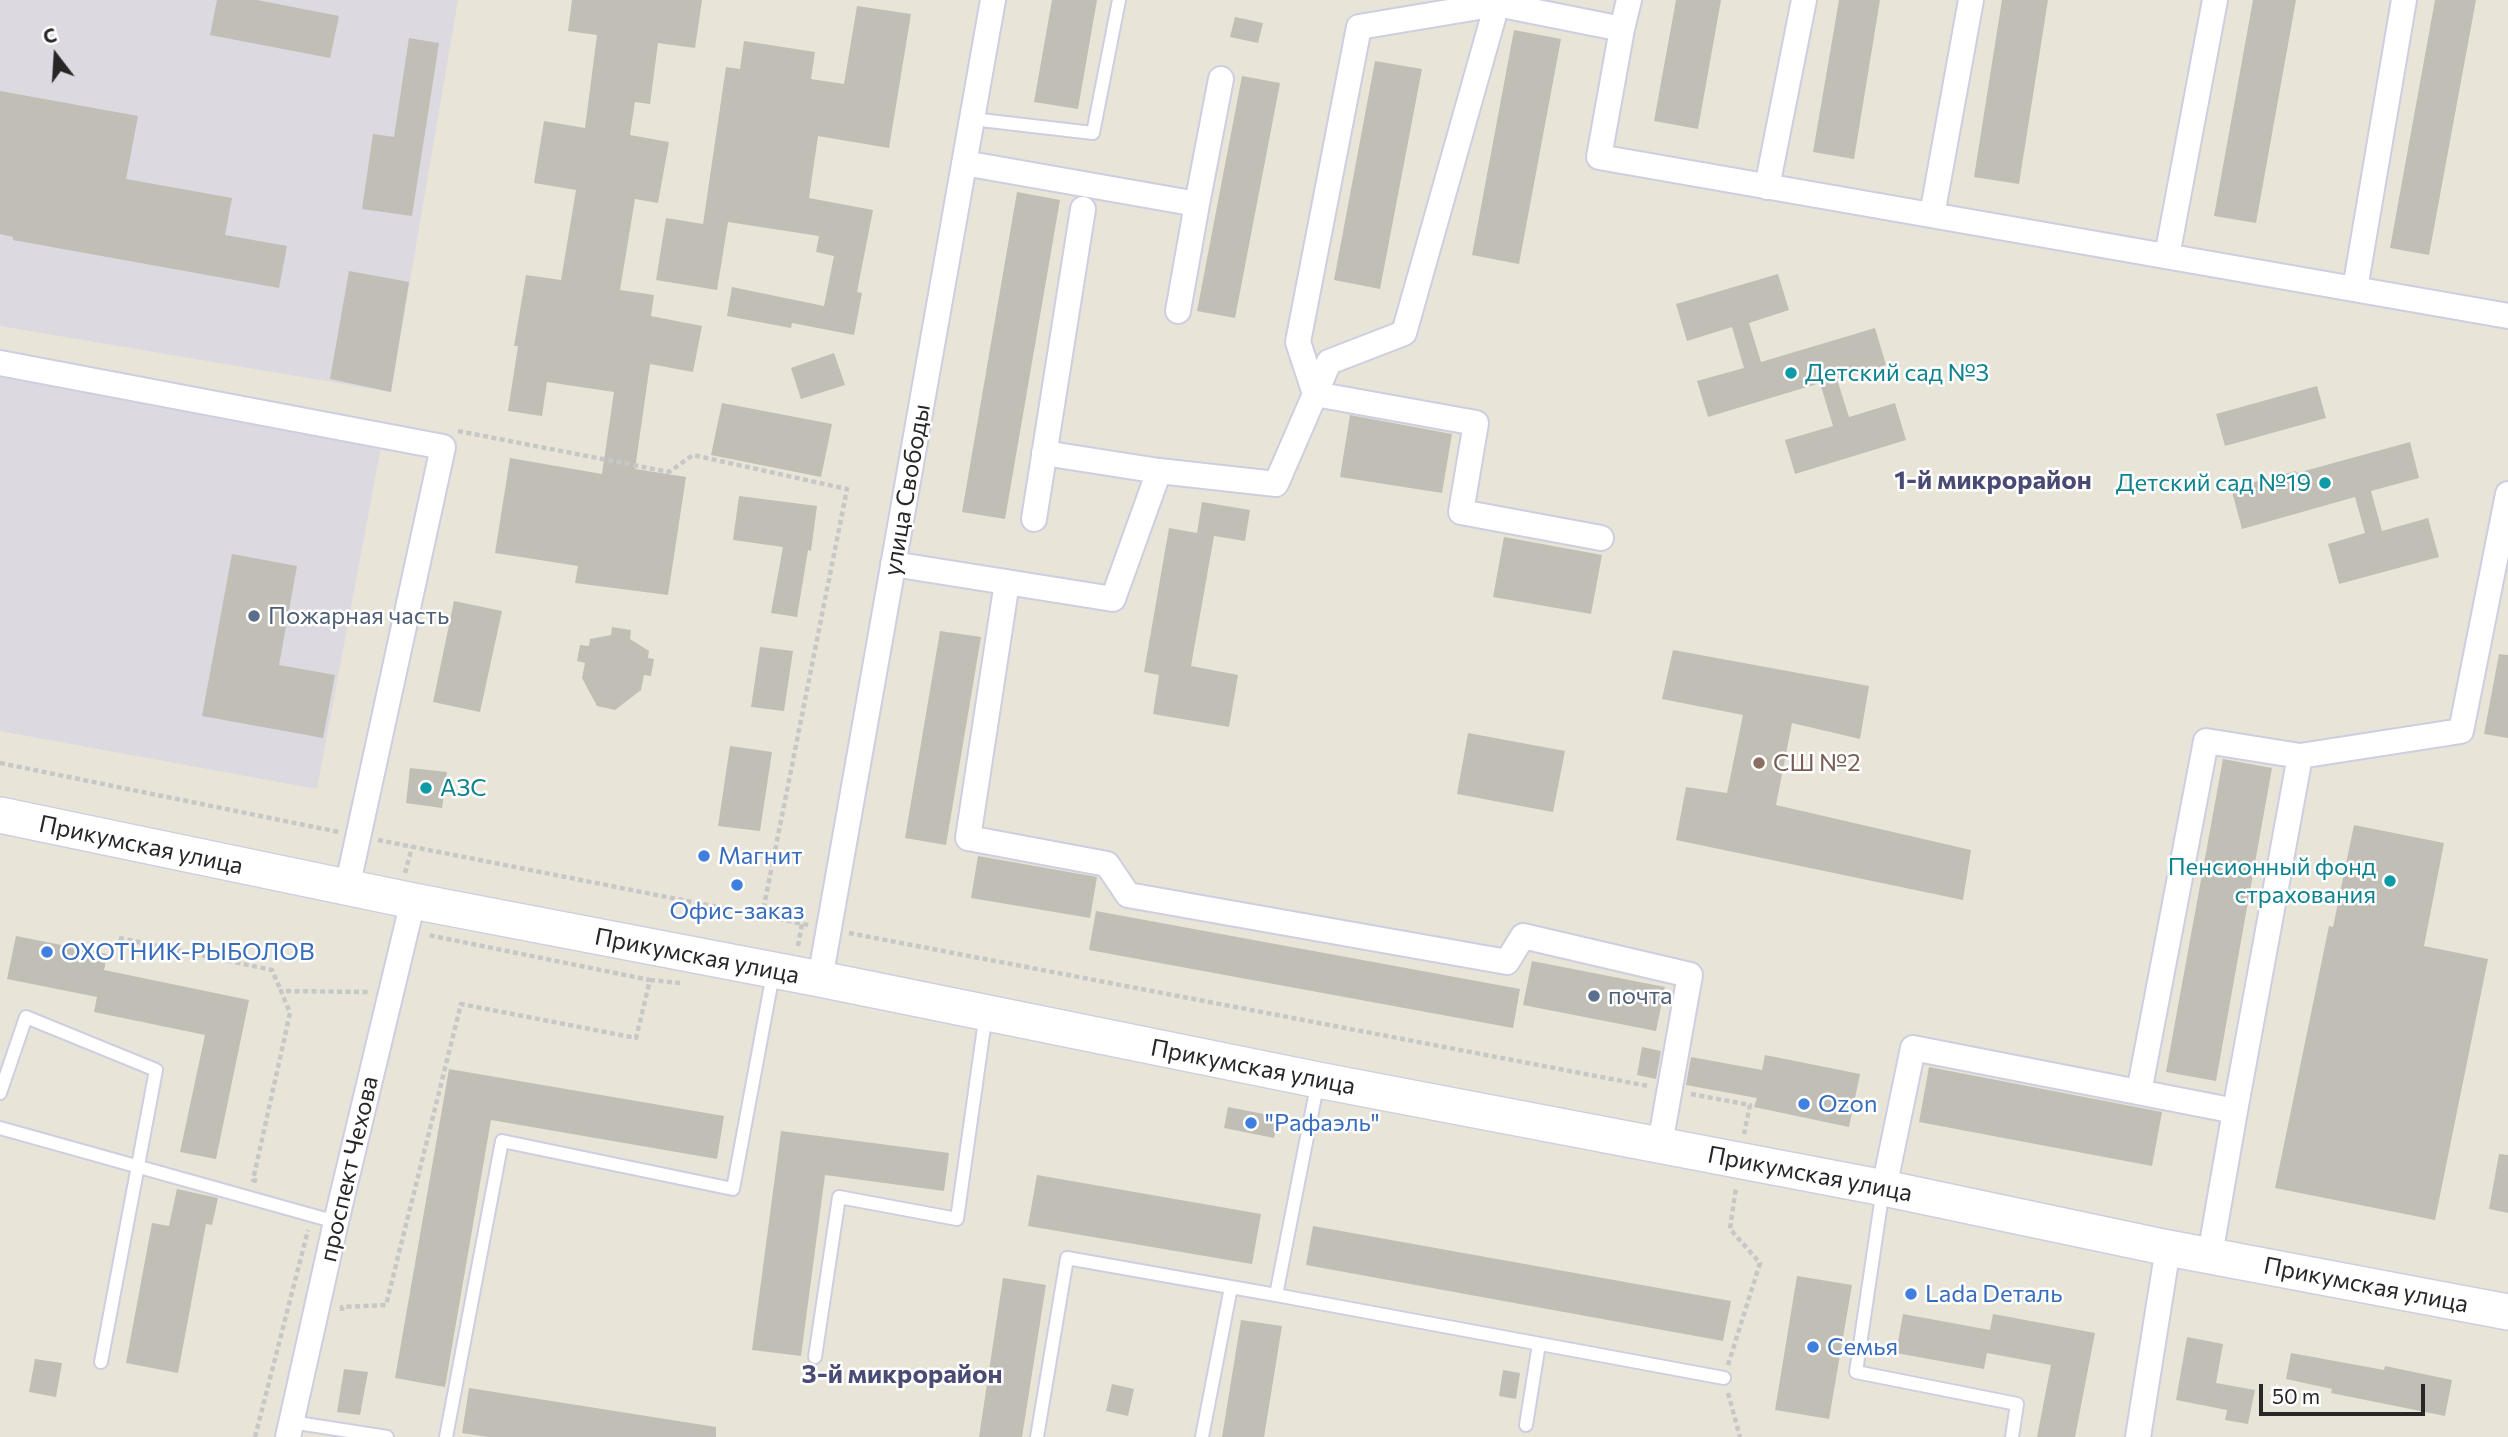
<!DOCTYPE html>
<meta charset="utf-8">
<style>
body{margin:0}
#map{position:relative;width:2508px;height:1437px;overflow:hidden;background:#e9e4d8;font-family:Commissioner,sans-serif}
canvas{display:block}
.north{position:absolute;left:21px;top:21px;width:70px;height:70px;-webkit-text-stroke:5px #fff;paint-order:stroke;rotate:343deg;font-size:19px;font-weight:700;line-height:28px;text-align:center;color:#272727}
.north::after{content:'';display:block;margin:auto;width:24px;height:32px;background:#272727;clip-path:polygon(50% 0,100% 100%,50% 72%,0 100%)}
.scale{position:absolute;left:2259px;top:1384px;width:166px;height:32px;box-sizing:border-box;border:4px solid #272727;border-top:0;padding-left:9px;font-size:21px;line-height:24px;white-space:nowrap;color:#272727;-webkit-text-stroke:5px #fff;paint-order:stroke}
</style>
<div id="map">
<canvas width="2508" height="1437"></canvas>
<div class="north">С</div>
<div class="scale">50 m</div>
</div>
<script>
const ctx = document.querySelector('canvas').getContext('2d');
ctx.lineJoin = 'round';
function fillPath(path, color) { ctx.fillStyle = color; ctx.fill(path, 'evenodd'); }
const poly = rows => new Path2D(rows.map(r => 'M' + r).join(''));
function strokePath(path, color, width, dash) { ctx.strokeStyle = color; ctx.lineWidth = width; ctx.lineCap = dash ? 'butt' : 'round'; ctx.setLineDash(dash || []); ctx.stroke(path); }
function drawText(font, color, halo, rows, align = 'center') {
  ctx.font = font + ' Commissioner,sans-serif'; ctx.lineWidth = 5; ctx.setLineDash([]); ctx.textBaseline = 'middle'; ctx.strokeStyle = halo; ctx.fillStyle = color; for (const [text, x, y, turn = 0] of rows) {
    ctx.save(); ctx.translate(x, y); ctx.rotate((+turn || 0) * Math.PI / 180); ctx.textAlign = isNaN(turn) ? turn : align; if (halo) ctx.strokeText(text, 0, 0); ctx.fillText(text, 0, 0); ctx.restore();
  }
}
fillPath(poly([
 [0,0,458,0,391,392,0,326],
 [0,377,381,447,317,789,0,731]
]), '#dcd9e1');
fillPath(poly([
 [217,0,257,0,339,16,330,58,210,35],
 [572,0,702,0,695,48,658,43,650,104,635,102,630,135,669,142,658,203,635,199,620,290,654,295,651,316,702,326,693,372,650,364,635,469,686,477,668,595,575,583,578,566,495,553,510,458,602,474,614,392,547,382,542,416,508,411,518,346,514,346,526,275,561,280,576,190,534,183,544,121,585,128,597,35,568,31],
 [1052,0,1097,0,1078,109,1034,102],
 [1676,0,1721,0,1698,129,1654,121],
 [1839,0,1880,0,1854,159,1813,152],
 [2002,0,2048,0,2019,184,1974,177],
 [2253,0,2296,0,2256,223,2214,216],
 [2435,0,2476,0,2429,255,2390,248],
 [857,6,911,14,889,148,818,136,809,198,873,210,857,292,862,293,854,335,792,323,791,328,727,316,732,287,824,306,834,256,816,252,819,236,728,222,717,290,656,280,666,218,703,224,726,67,740,69,744,41,815,52,811,79,844,84],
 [1235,17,1263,23,1258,43,1230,37],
 [1514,30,1561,39,1519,264,1472,255],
 [409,38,439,43,412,216,362,209,373,134,394,137],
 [1375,61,1422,69,1380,289,1334,280],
 [1242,76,1280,83,1235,318,1197,311],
 [0,91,138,116,126,179,232,198,225,235,287,246,279,288,13,240,13,237,0,234],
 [1017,192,1060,200,1005,519,962,512],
 [349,271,409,282,391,392,330,379],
 [1778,274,1789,310,1749,323,1761,362,1875,328,1886,365,1837,379,1849,417,1895,403,1906,440,1795,474,1785,440,1833,426,1820,383,1708,417,1697,381,1744,368,1732,327,1687,341,1676,304],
 [834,353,845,385,801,399,791,368],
 [2317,386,2326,418,2225,446,2216,414],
 [722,403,832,424,821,477,711,455],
 [1350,415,1452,434,1442,493,1340,477],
 [2410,442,2419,478,2371,491,2382,531,2428,518,2439,557,2339,584,2328,544,2365,533,2355,497,2242,529,2231,488,2296,471,2297,473],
 [739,496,817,506,811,551,808,550,797,617,771,613,783,547,733,540],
 [1202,502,1250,510,1245,541,1214,536,1191,666,1238,675,1229,727,1153,714,1159,675,1144,672,1169,528,1197,533],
 [1504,537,1602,555,1591,614,1493,597],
 [232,554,297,566,279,665,335,675,323,738,202,716],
 [454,601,502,611,480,712,433,702],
 [612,627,631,630,630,639,649,651,648,658,654,659,651,676,644,675,641,690,615,710,597,706,582,678,585,663,577,661,580,645,589,646,590,639,611,635],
 [940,631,981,637,946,845,905,838],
 [760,647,793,651,784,711,751,707],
 [1673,650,1869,686,1860,739,1792,723,1776,805,1971,850,1963,900,1676,840,1686,787,1727,793,1743,715,1662,699],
 [2499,654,2508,655,2508,738,2484,734],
 [1468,733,1565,751,1553,812,1457,794],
 [730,746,772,752,760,831,718,826],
 [2223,759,2272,768,2216,1081,2166,1072],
 [410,768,447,772,442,808,406,803],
 [2354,825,2444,843,2424,946,2488,959,2435,1220,2275,1188,2329,926,2333,927],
 [978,856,1097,877,1090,918,971,898],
 [1096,911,1520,989,1513,1028,1089,950],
 [16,936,107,954,104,970,249,1000,216,1159,180,1152,205,1035,94,1012,97,997,7,979],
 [1532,961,1665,987,1656,1031,1523,1005],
 [1642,1047,1661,1051,1656,1079,1637,1075],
 [1765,1055,1860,1074,1849,1127,1754,1107,1757,1098,1686,1085,1691,1057,1762,1070],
 [1929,1067,2162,1112,2152,1166,1919,1122],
 [449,1069,724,1116,717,1159,491,1120,445,1387,395,1378],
 [1228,1107,1279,1117,1274,1138,1224,1128],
 [781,1131,949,1153,944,1191,825,1175,801,1356,752,1350],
 [2499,1154,2508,1155,2508,1213,2489,1209],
 [1037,1175,1261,1214,1252,1264,1028,1226],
 [177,1189,218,1198,212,1225,206,1224,178,1373,126,1363,152,1223,169,1226],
 [1313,1226,1731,1301,1723,1341,1306,1265],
 [1797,1276,1852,1285,1829,1419,1775,1410],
 [1003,1278,1046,1285,1022,1437,979,1437],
 [1903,1314,1990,1330,1993,1314,2095,1333,2075,1437,2037,1437,2051,1365,1987,1353,1984,1369,1896,1353],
 [1241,1320,1282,1326,1264,1437,1222,1437],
 [2187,1337,2223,1344,2216,1383,2255,1390,2248,1424,2225,1420,2227,1410,2176,1400],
 [2291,1353,2384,1370,2385,1366,2452,1380,2445,1416,2331,1393,2332,1389,2286,1379],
 [35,1359,62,1363,56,1397,29,1392],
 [344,1369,368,1372,360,1415,337,1412],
 [1503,1370,1520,1373,1516,1399,1499,1396],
 [1112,1384,1134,1389,1128,1416,1106,1411],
 [469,1388,716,1427,716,1437,489,1437,462,1433]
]), '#c1beb5');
const service = poly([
 [972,119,1093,133,1119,0],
 [1318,1081,1276,1295,1724,1378],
 [0,1093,26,1017,156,1070,101,1362],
 [0,1128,336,1222],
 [1883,1189,1856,1372,2017,1404,2012,1437],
 [815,1357,839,1197,957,1219,986,1013],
 [291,1422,387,1437],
 [1526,1425,1539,1344],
 [446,1437,502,1141,733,1189,773,974],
 [1037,1437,1067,1258,1276,1295],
 [1202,1437,1231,1287]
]);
const minor = poly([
 [1497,4,1359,27,1298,342,1315,394,1476,423,1461,512,1601,538],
 [1622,29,1599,157,2508,316],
 [964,163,1197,204,1221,79],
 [1767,187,1804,0],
 [1932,215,1971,0],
 [2167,256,2215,0],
 [2355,289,2404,0],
 [1178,311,1197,204],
 [0,363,443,447,347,888],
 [1044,453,1159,471],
 [1034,519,1083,209],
 [893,564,1113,599,1159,471,1276,484,1329,362,1404,333,1497,4,1622,29,1629,0],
 [1007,582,968,838,1107,864,1128,895,1507,962,1523,936,1690,975,1660,1144],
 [820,979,993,0],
 [2139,1092,2206,741,2300,756],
 [2235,1111,2300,756,2461,731,2508,494],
 [1884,1188,1913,1048,2235,1111,2210,1255],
 [288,1437,336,1222,413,901],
 [2138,1437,2168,1248]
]);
const secondary = poly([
 [0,815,413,901,820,979,1318,1080,1884,1188,2168,1248,2508,1312]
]);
strokePath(service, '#cdcee0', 16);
strokePath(minor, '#cdcee0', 28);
strokePath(secondary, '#cdcee0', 38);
strokePath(poly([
 [458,431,669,472,693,455,847,489,762,916],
 [0,763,339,832],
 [378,840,809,925],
 [405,873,412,847],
 [849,933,1648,1086],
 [119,938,272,970,281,991],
 [798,946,802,924],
 [650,980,680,983],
 [1691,1094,1750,1105,1744,1134],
 [257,1181,253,1180,290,1013,281,991,368,992],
 [342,1311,342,1307,386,1305,461,1004,636,1038,650,980,428,935],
 [1728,1365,1760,1263,1730,1229,1736,1187],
 [1728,1393,1740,1437],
 [255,1437,308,1230]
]), '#c7c7c7', 4.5, [5, 3.5]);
strokePath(service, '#fff', 12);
strokePath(minor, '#fff', 24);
strokePath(secondary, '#fff', 35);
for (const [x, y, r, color] of [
 [1791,373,7,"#0f9aa8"],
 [2325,483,7,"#0f9aa8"],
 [254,616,7,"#5c6f8a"],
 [1759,763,7,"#8d6e63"],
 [426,788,7,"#0f9aa8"],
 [704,856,7,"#3f7fe0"],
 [2390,881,7,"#0f9aa8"],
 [737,885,7,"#3f7fe0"],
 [47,952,7,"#3f7fe0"],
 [1594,996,7,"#5c6f8a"],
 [1804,1104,7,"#3f7fe0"],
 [1251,1123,7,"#3f7fe0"],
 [1911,1294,7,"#3f7fe0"],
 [1813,1347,7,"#3f7fe0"]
]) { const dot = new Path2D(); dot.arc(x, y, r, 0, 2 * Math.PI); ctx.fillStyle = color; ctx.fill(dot); strokePath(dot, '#fff', 2.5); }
drawText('24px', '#0d838f', '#fff', [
 ["Детский сад №3",1805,373],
 ["Детский сад №19",2311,483,"right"],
 ["АЗС",440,788],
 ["Пенсионный фонд",2376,867,"right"],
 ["страхования",2376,895,"right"]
], 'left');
drawText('24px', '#272727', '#fff', [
 ["улица Свободы",907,490,-80],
 ["Прикумская улица",141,845,12],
 ["Прикумская улица",697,956,11],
 ["Прикумская улица",1253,1067,11],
 ["проспект Чехова",349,1169,-77],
 ["Прикумская улица",1810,1174,11],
 ["Прикумская улица",2366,1285,11]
]);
drawText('24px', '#4e5e75', '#fff', [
 ["Пожарная часть",268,616],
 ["почта",1608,996]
], 'left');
drawText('24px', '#785e54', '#fff', [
 ["СШ №2",1773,763]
], 'left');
drawText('24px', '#366cbe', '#fff', [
 ["Магнит",718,856],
 ["Офис-заказ",737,911,"center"],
 ["ОХОТНИК-РЫБОЛОВ",61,952],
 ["Ozon",1818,1104],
 ["\"Рафаэль\"",1265,1123],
 ["Lada Dеталь",1925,1294],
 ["Семья",1827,1347]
], 'left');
drawText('bold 26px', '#494b75', '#fff', [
 ["1-й микрорайон",1993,480],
 ["3-й микрорайон",902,1374]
]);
</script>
